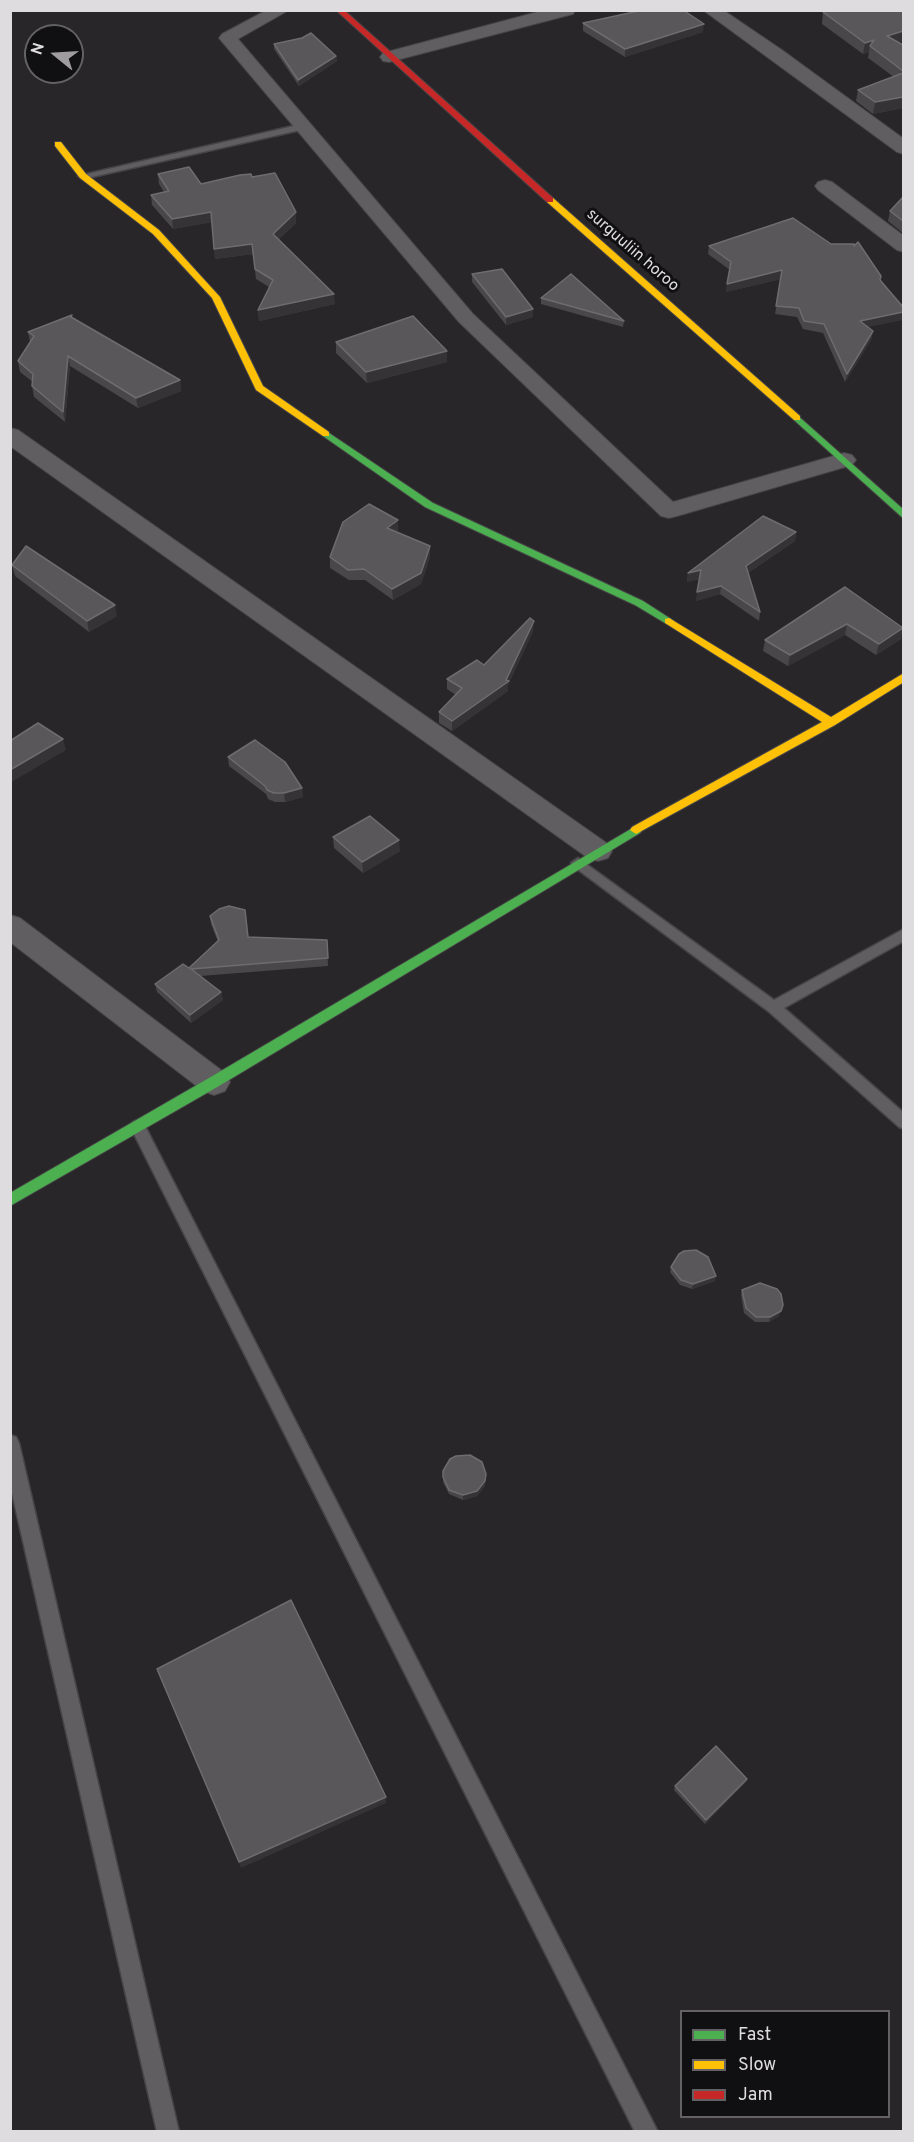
<!DOCTYPE html>
<style>
body{margin:0}
#map{position:relative;width:914px;height:2142px;overflow:hidden;background:#282629;font-family:Overpass,sans-serif}
canvas{display:block}
.frame{position:absolute;inset:0;border:12px solid #dfdcdf;pointer-events:none}
.legend{position:absolute;left:680px;top:2010px;width:210px;height:108px;box-sizing:border-box;background:#100f11;border:2px solid #636163;margin:0;padding:8px 10px;list-style:none;font-size:18px;color:#dfdcdf}
.legend li{display:flex;align-items:center;gap:12px;height:30px}
.legend b{width:30px;border:2px solid #636163}
.north{position:absolute;left:24px;top:24px;width:60px;height:60px;box-sizing:border-box;background:#100f11;border:2px solid #636163;border-radius:50%;rotate:288deg;font-size:16px;font-weight:700;line-height:24px;text-align:center;color:#dfdcdf}
.north::after{content:'';display:block;margin:auto;width:21px;height:27px;background:#9f9c9f;clip-path:polygon(50% 0,100% 100%,50% 72%,0 100%)}
</style>
<div id="map">
<canvas width="914" height="2142"></canvas>
<div class="frame"></div>
<ul class="legend">
<li><b style="height:8px;background:#4caf50"></b>Fast</li>
<li><b style="height:8px;background:#ffc107"></b>Slow</li>
<li><b style="height:8px;background:#c62828"></b>Jam</li>
</ul>
<div class="north">N</div>
</div>
<script>
const ctx = document.querySelector('canvas').getContext('2d');
ctx.lineJoin = 'round';
const poly = rows => new Path2D(rows.map(r => 'M' + r).join(''));
function strokePath(path, color, width, dash) { ctx.strokeStyle = color; ctx.lineWidth = width; ctx.lineCap = dash ? 'butt' : 'round'; ctx.setLineDash(dash || []); ctx.stroke(path); }
function fillPath(path, color) { ctx.fillStyle = color; ctx.fill(path, 'evenodd'); }
function drawText(font, color, halo, rows, align = 'center') {
  ctx.font = font + ' Overpass,sans-serif'; ctx.lineWidth = 6; ctx.setLineDash([]); ctx.textBaseline = 'middle'; ctx.strokeStyle = halo; ctx.fillStyle = color; for (const [text, x, y, turn = 0] of rows) {
    ctx.save(); ctx.translate(x, y); ctx.rotate((+turn || 0) * Math.PI / 180); ctx.textAlign = isNaN(turn) ? turn : align; if (halo) ctx.strokeText(text, 0, 0); ctx.fillText(text, 0, 0); ctx.restore();
  }
}
const lane = poly([
 [302,124,306,127,305,129,83,179,78,176,302,124],
 [578,858,774,1000,904,929,904,941,784,1008,904,1113,904,1129,899,1127,768,1011,573,866,571,863,578,858],
 [138,1120,143,1122,658,2132,635,2132,130,1126,133,1122,138,1120],
 [10,1435,16,1437,19,1443,179,2132,157,2132,10,1484,10,1435]
]);
const street = poly([
 [267,10,289,10,238,39,473,314,673,502,844,453,852,455,856,460,852,465,677,516,669,518,661,516,459,322,219,38,222,34,267,10],
 [545,10,575,10,573,14,389,62,383,61,380,57,383,53,545,10],
 [703,10,723,10,782,50,904,139,904,154,897,152,703,10],
 [825,180,832,182,904,236,904,252,897,250,818,190,815,186,818,182,825,180],
 [10,428,18,430,608,844,612,851,608,858,598,861,588,858,10,446,10,428],
 [10,915,20,918,225,1073,230,1082,225,1091,214,1095,203,1091,10,942,10,915]
]);
const fast = poly([
 [797,415,904,510,904,519,794,420,794,416,797,415],
 [326,431,433,503,643,601,674,621,669,624,665,623,635,605,425,507,323,436,323,432,326,431],
 [636,826,642,830,640,833,219,1086,10,1206,10,1193,209,1078,636,826]
]);
const slow = poly([
 [55,142,61,142,86,174,159,230,220,297,263,386,329,432,329,436,323,436,256,390,212,298,153,234,80,178,55,146,55,142],
 [547,198,553,198,800,416,800,420,794,420,547,202,547,198],
 [669,618,831,717,904,673,904,682,835,725,636,834,630,830,632,827,822,722,665,623,665,619,669,618]
]);
const jam = poly([
 [336,10,344,10,553,198,553,202,547,202,336,10]
]);
strokePath(lane, '#464447', 3);
strokePath(street, '#464447', 2);
strokePath(fast, '#464447', 2);
strokePath(slow, '#464447', 2);
strokePath(jam, '#464447', 2);
fillPath(lane, '#605e60');
fillPath(street, '#605e60');
fillPath(fast, '#4caf50');
fillPath(slow, '#ffc107');
fillPath(jam, '#c62828');
fillPath(poly([
 [823,12,903,45,903,108,873,114,856,101,858,90,894,77,868,58,869,52,863,54,822,24],
 [583,23,703,32,625,57,583,31],
 [274,44,336,56,337,61,299,86,274,49],
 [158,174,201,184,252,177,296,212,296,223,279,239,335,304,259,321,258,310,269,287,256,279,253,254,215,259,212,222,173,229,152,205,151,195,164,192,159,184],
 [903,197,903,233,888,221,890,211],
 [831,244,854,246,881,276,868,327,873,331,871,340,845,382,823,333,803,329,797,317,775,314,781,279,726,292,730,270,708,254,709,246],
 [472,274,533,317,506,325,472,282],
 [541,298,624,321,623,327,541,304],
 [72,318,180,380,181,391,138,408,70,366,65,422,34,397,32,386,33,382,20,372,18,361,30,342,28,332],
 [336,342,447,362,367,383,336,353],
 [398,520,398,530,396,532,430,546,430,557,421,584,393,600,365,580,349,580,330,568,330,557],
 [796,532,795,541,748,573,760,612,759,621,720,594,696,601,700,579,687,582,688,573],
 [12,565,117,616,89,632,15,576],
 [845,587,901,639,876,655,845,635,788,666,763,651,765,640],
 [533,631,508,685,508,691,452,731,439,723,439,712,456,695,447,689,447,679,484,665],
 [228,757,302,788,303,797,285,802,275,802,268,799,266,794,229,766],
 [333,837,400,851,363,873,334,848],
 [210,916,248,937,327,940,328,966,200,976,221,992,223,1000,191,1023,157,992,155,984,189,968,218,942,211,924],
 [671,1267,715,1281,692,1289,680,1285,670,1272],
 [742,1290,779,1316,769,1322,755,1322,744,1313,741,1295],
 [443,1477,485,1486,477,1496,463,1500,449,1494,443,1482],
 [747,1779,746,1782,705,1824,674,1790,675,1786]
]), '#494749');
fillPath(poly([
 [704,24,703,32,625,57,625,49],
 [903,31,903,41,885,47,887,36],
 [874,40,870,46,869,52,863,54,865,43],
 [336,56,337,61,299,86,298,80],
 [903,97,903,108,873,114,875,102],
 [211,212,212,222,173,229,172,219],
 [296,212,296,223,274,244,273,234],
 [252,244,253,254,215,259,214,249],
 [782,270,781,279,726,292,727,284],
 [334,294,335,304,259,321,258,310],
 [533,309,533,317,506,325,506,317],
 [903,312,903,320,859,329,860,321],
 [873,331,871,340,845,382,847,374],
 [447,351,447,362,367,383,366,372],
 [68,356,70,366,65,422,63,412],
 [180,380,181,391,138,408,136,398],
 [398,520,398,530,387,538,387,528],
 [796,532,795,541,745,575,746,566],
 [430,546,430,557,421,584,393,600,392,589],
 [701,570,700,579,687,582,688,573],
 [721,586,720,594,696,601,697,592],
 [115,605,117,616,89,632,87,621],
 [534,621,533,631,508,685,508,691,452,731,452,721,506,680],
 [847,624,845,635,788,666,790,655],
 [903,628,901,639,876,655,879,644],
 [63,739,66,750,10,783,10,770],
 [302,788,303,797,285,802,284,793],
 [399,840,400,851,363,873,362,862],
 [221,992,223,1000,191,1023,190,1015],
 [716,1276,715,1281,692,1289,693,1284],
 [783,1305,779,1316,769,1322,770,1317],
 [486,1474,485,1486,477,1496,463,1500,463,1495],
 [747,1779,746,1782,705,1824,706,1820],
 [386,1797,386,1803,241,1868,239,1862]
]), '#353336');
const building = poly([
 [643,10,683,10,704,24,625,49,583,23,643,10],
 [826,10,903,10,903,31,887,36,903,45,903,71,870,46,874,40,865,43,823,12,826,10],
 [311,33,336,56,298,80,274,44,302,38,311,33],
 [903,73,903,97,875,102,858,90,903,73],
 [189,167,201,184,240,175,251,174,252,177,275,173,296,212,273,234,334,294,258,310,273,280,255,269,252,244,214,249,211,212,172,219,151,195,169,191,158,174,189,167],
 [903,197,903,221,890,211,903,197],
 [793,218,831,244,854,244,854,246,858,242,881,276,880,280,903,307,903,312,860,321,873,331,847,374,824,324,804,321,799,308,776,306,782,270,727,284,731,262,709,246,793,218],
 [502,269,533,309,506,317,472,274,502,269],
 [571,274,624,321,541,298,571,274],
 [72,315,71,317,180,380,136,398,68,356,63,412,32,386,33,374,18,361,34,336,28,332,72,315],
 [413,316,447,351,366,372,336,342,413,316],
 [369,504,398,520,387,528,430,546,421,573,392,589,364,569,348,570,330,557,343,522,369,504],
 [763,516,796,532,746,566,760,612,721,586,697,592,701,570,688,573,763,516],
 [26,546,115,605,87,621,12,565,26,546],
 [845,587,903,628,879,644,847,624,790,655,765,640,845,587],
 [530,618,534,621,506,680,509,681,452,721,439,712,462,688,447,679,477,660,484,665,530,618],
 [38,723,63,739,10,770,10,741,38,723],
 [255,740,285,762,302,788,284,793,274,793,267,790,265,786,228,757,255,740],
 [370,816,399,840,362,862,333,837,370,816],
 [229,906,245,910,248,937,327,940,328,958,191,969,221,992,190,1015,155,984,183,964,189,968,219,940,210,916,219,909,229,906],
 [696,1250,708,1257,716,1276,693,1284,681,1280,671,1267,679,1254,684,1251,696,1250],
 [760,1283,777,1289,781,1294,783,1305,781,1311,770,1317,756,1317,746,1308,742,1290,760,1283],
 [470,1455,482,1462,486,1474,485,1481,477,1491,463,1495,449,1490,443,1477,443,1471,450,1459,456,1456,470,1455],
 [291,1600,386,1797,239,1862,157,1669,291,1600],
 [716,1746,747,1779,706,1820,675,1786,716,1746]
]);
fillPath(building, '#595759');
strokePath(building, '#6e6c6e', 1.5);
drawText('16px', '#dfdcdf', '#100f11', [
 ["surguuliin horoo",632,251,41]
]);
</script>
